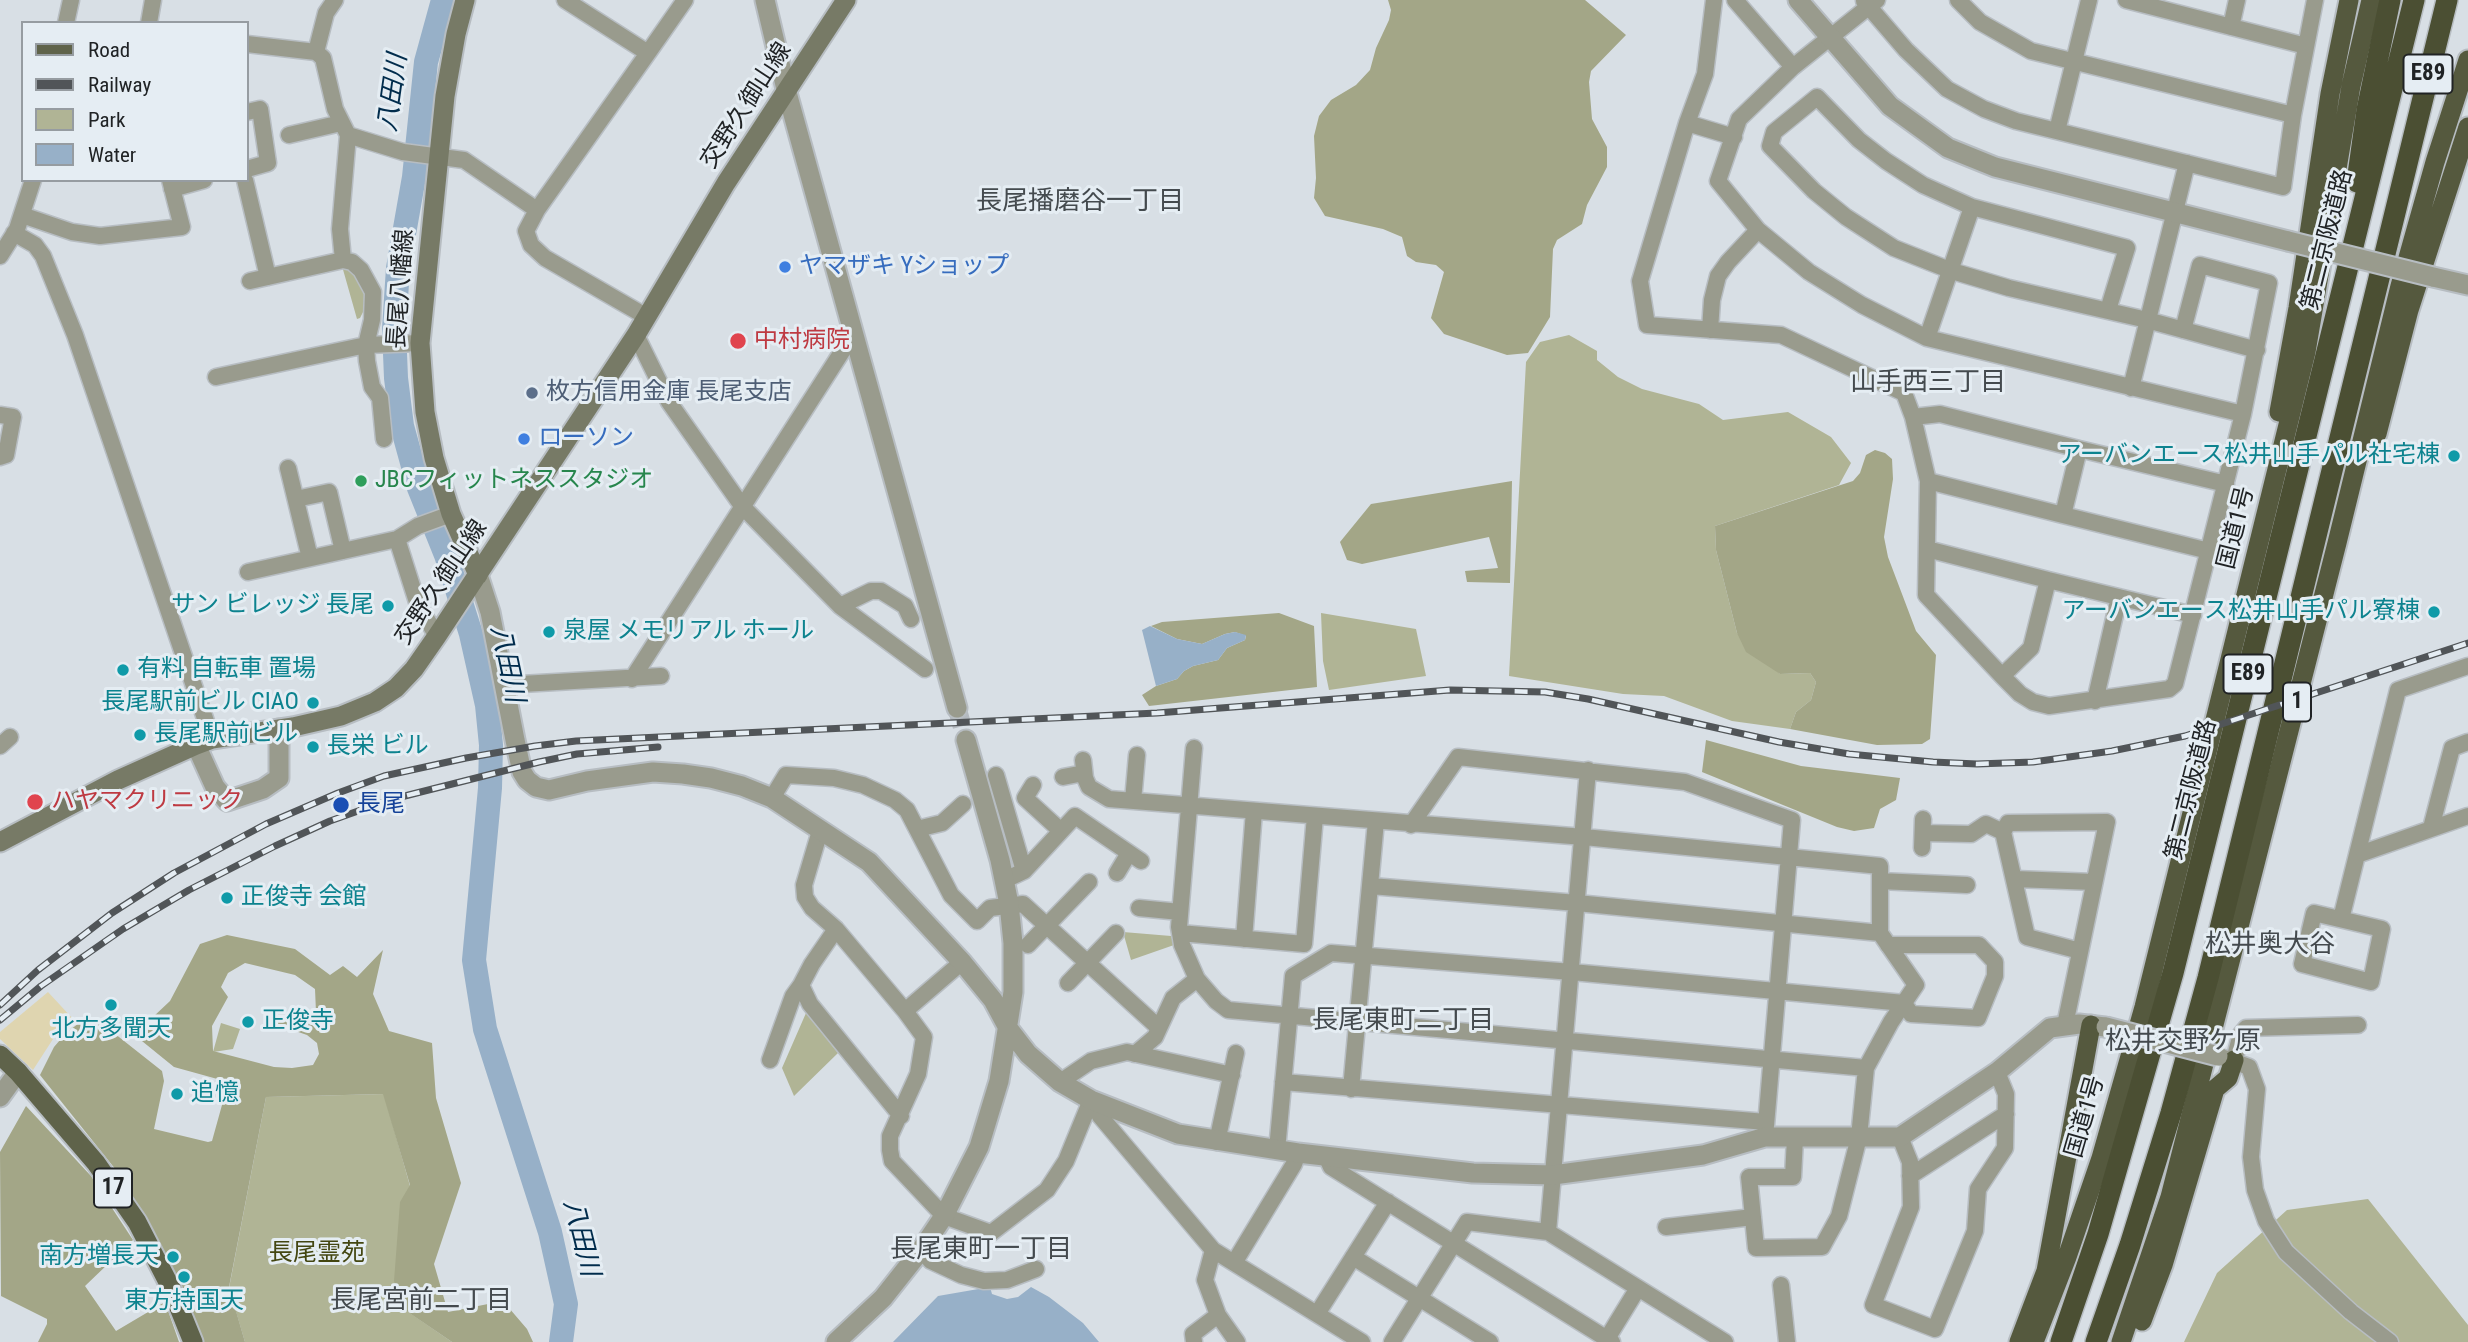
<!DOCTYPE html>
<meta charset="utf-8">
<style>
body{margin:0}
#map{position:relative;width:2468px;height:1342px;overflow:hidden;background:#d8dfe5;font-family:"Roboto Condensed",sans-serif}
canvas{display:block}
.legend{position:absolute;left:21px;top:21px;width:228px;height:161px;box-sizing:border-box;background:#e5edf3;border:2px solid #969ca1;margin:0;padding:9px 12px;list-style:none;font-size:21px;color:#202325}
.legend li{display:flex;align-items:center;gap:14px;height:35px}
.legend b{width:35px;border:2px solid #969ca1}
</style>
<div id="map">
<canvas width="2468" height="1342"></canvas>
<ul class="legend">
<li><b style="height:9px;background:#5f634a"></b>Road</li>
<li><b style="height:9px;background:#515558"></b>Railway</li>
<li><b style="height:19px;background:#b0b495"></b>Park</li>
<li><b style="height:19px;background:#97b0c8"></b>Water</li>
</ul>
</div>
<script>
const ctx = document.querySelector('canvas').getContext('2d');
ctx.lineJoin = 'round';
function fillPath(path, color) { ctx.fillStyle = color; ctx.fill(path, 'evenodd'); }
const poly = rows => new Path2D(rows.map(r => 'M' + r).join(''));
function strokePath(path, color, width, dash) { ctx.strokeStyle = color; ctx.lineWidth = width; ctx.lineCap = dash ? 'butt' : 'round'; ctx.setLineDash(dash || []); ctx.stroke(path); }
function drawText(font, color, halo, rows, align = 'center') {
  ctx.font = font + ' "Roboto Condensed","Noto Sans JP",sans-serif'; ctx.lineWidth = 6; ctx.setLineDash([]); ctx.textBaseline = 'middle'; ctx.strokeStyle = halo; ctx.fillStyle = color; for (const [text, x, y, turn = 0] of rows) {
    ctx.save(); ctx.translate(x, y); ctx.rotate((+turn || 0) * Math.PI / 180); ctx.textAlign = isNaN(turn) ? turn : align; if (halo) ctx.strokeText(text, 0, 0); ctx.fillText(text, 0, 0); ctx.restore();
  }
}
fillPath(poly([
 [342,266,350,266,358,275,364,294,365,308,360,318,357,319],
 [1569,335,1597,351,1597,360,1618,377,1642,389,1699,404,1723,420,1788,412,1831,437,1851,463,1839,485,1715,526,1716,550,1737,633,1780,674,1810,673,1816,682,1811,700,1796,712,1790,729,1732,721,1664,696,1623,694,1509,676,1526,362,1540,342],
 [1321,613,1416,629,1426,676,1329,690,1323,661],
 [1123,932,1171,936,1174,945,1131,960],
 [806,1013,838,1053,794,1096,782,1068],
 [221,1023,240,1029,233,1049,213,1052],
 [384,1094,410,1186,401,1307,452,1342,245,1342,229,1288,266,1097],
 [2368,1199,2468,1325,2468,1342,2184,1342,2217,1273,2287,1210]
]), '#b0b495');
fillPath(poly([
 [1388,0,1585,0,1626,35,1591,71,1589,82,1592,119,1607,147,1607,167,1587,205,1582,224,1557,240,1553,249,1550,317,1528,353,1507,355,1444,334,1431,318,1444,272,1436,265,1416,262,1407,256,1402,237,1383,229,1325,216,1314,198,1316,178,1314,136,1319,116,1331,100,1356,85,1370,70,1376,48,1389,20,1391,10],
 [1875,450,1885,453,1892,459,1893,479,1884,537,1888,557,1916,631,1936,655,1930,739,1922,744,1877,745,1790,729,1796,712,1811,700,1816,682,1810,673,1780,674,1746,652,1737,633,1716,550,1715,526,1853,481,1860,473,1866,455],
 [1512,481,1510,583,1467,582,1465,571,1498,568,1489,537,1362,564,1347,560,1340,542,1371,504],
 [1279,613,1314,626,1317,687,1149,706,1142,695,1156,686,1177,679,1184,671,1193,666,1218,660,1227,648,1245,640,1246,636,1235,632,1225,634,1202,644,1177,639,1151,626,1162,622],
 [1706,740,1801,766,1900,778,1896,800,1880,809,1874,828,1854,831,1837,827,1702,772],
 [227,935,295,949,330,975,343,966,357,977,383,950,373,994,389,1031,432,1043,436,1098,461,1183,434,1264,448,1312,503,1301,527,1329,533,1342,452,1342,402,1308,394,1281,400,1202,410,1185,383,1094,266,1097,229,1287,245,1342,203,1342,174,1272,120,1175,40,1075,54,1047,66,1033,83,1020,100,1022,162,1071,164,1081,154,1129,208,1142,212,1141,227,1087,221,1080,174,1067,137,1037,136,1033,170,1001,200,944],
 [245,963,295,975,315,989,316,1012,307,1022,281,1016,272,1020,278,1025,307,1035,317,1043,319,1054,313,1065,292,1068,274,1067,213,1051,212,1026,228,997,221,987,228,973],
 [26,1106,91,1176,133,1240,85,1286,116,1331,165,1302,179,1342,38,1342,47,1324,47,1319,1,1296,0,1152]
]), '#a3a687');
fillPath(poly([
 [48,992,73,1019,53,1039,33,1070,0,1039,0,1032]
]), '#dfd5b0');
fillPath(poly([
 [1150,626,1177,639,1202,644,1225,634,1235,632,1246,635,1245,640,1227,648,1218,660,1193,666,1184,671,1177,679,1156,686,1142,630],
 [990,1287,992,1294,1007,1299,1018,1297,1031,1287,1049,1297,1083,1323,1099,1342,893,1342,938,1296]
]), '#97b0c8');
strokePath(poly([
 [443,0,426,62,414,177,398,268,394,329,396,378,402,426,419,488,446,555,471,634,487,705,491,745,490,788,474,960,485,1029,550,1232,566,1304,561,1342]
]), '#97b0c8', 24);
strokePath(poly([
 [957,708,966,740]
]), '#b3b9bf', 19, [19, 10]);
const minor = poly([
 [565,0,648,53,685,0],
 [1714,0,1705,74,1687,123,1640,281,1647,325,1781,335,1904,393,1913,417,1928,481,1926,595,2002,676],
 [1735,0,1793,67],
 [1877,0,1793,67,1739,119,1718,181,1758,230,1809,272,1862,305,1927,338,2243,414],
 [1958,0,1980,22,2031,51,2293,115],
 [2126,0,2306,46],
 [1864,1,1906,50,1947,89,1984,109,2016,121,2283,187,2293,115,2315,0],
 [66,23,71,0],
 [149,23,153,0],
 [2231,27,2237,0],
 [247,44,316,52,323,58,335,109,348,135,403,152,464,160,537,210,526,231,531,245,545,258,647,317],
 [316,52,326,13,335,0],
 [247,112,260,109,268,163,247,169],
 [1687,123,1734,137],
 [2057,131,2089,0],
 [289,135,341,123],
 [245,180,268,277],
 [172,189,204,180],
 [537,210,648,53],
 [22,215,72,232,100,236,182,227,170,180],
 [14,233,35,245,43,256,75,335,212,739],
 [0,256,17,229,33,180],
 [343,260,340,229,348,135],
 [250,281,343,260,352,262,361,270,373,292,372,320,366,345,367,361,372,387,380,398,384,439],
 [2108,310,2127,248,1972,207,1923,185,1886,161,1859,140,1817,97,1774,132,1770,146,1814,191,1846,217,1894,248,1952,271,2009,288,2147,320,2257,350],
 [1710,330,1712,300,1718,276,1728,262,1758,230],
 [2183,330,2200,265,2269,283,2243,414,2175,684,2169,689,2049,706,2033,702,2020,694,2002,676,2031,648,2048,580,2193,615],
 [636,335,669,402,742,506,840,606,925,669],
 [1927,338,1972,207],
 [216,377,366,345,420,343],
 [2131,388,2187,163],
 [0,415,13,417,6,455,0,457],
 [1913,417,1940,414,2079,449],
 [288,468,310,558],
 [1928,481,2063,515],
 [296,499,329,492,343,551],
 [397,539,418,605,437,636],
 [1927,549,2048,580],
 [2209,551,2063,515,2079,449,2226,484],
 [248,572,397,539,418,526,451,514],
 [840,606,871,591,881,591,905,606,911,619],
 [632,679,854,333],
 [504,685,661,676],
 [2095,701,2119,597],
 [0,746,10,737],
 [1194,748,1179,927,1182,945,1197,979,1216,1001,1228,1010,1866,1068],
 [1083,760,1085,778,1089,787,1109,799,1584,837,1880,866,1880,933,1916,985,1891,1022,1866,1068,1859,1137,1839,1216,1822,1247,1756,1248,1749,1177,1793,1177,1795,1138],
 [996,775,1024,871],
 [1063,777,1084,773],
 [1033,785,1025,798,1061,831],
 [772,798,786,775,834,778,863,785,895,800,907,810,951,895,977,921,990,908,1023,904,1159,1028],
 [1133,801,1137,755],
 [1411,825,1458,757,1685,782,1792,820,1765,1137],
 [2431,828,2452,748,2468,742],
 [917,829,942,823,963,804],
 [820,831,804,885,805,897,812,908,836,929,905,1011,924,1037,918,1074,890,1136,890,1150,892,1161,944,1216,991,1233,1047,1190,1066,1161,1091,1100],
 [1923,833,1971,834,1986,824,2003,832],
 [1922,848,1923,819],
 [2357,855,2468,816],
 [1117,873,1129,853],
 [2015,879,2094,882],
 [1005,880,1024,871,1075,816,1141,861],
 [1880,881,1967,885],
 [1371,886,1577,903,1880,933],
 [1139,908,1180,912],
 [2314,913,2382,929,2371,982,2302,964,2314,913],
 [2341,919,2398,690,2468,666],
 [836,929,812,964,801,985,810,1004,901,1116],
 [1180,933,1304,944,1315,816],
 [1244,939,1254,811],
 [1028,945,1089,882],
 [1068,983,1116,933],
 [905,1011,962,962],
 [2065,1025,2107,822,2008,823,2003,832,2027,937,2080,951],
 [1135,1054,1155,1037,1173,998,1197,979],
 [2224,1058,2249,1067,2257,1089,2251,1157,2255,1190,2266,1221,2286,1252,2351,1312,2390,1342],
 [770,1060,793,996,801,985],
 [2234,1060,2241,1034,2246,1028,2358,1025],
 [1060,1082,1091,1061,1127,1052,1232,1075],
 [1283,1082,1766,1122],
 [1351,1089,1376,821],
 [1091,1100,1100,1116,1213,1250,1362,1342],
 [1900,1137,1910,1162,1911,1207,1873,1305,1935,1329,1975,1231,1978,1189,2005,1148,2006,1094,1997,1072],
 [1217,1142,1236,1053],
 [1277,1150,1293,976,1331,953,1572,972,1904,1003,1911,1014,1978,1018,1995,976,1995,962,1979,945,1888,945],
 [1326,1156,1331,1167,1612,1342],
 [1910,1176,2006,1114],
 [1666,1227,1753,1217],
 [1548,1232,1588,770],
 [921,1250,931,1261,961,1275,984,1281,1007,1280,1036,1269],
 [1213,1250,1205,1280,1218,1315,1237,1342],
 [1353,1257,1490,1342],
 [1234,1263,1294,1164,1298,1153],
 [1781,1285,1787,1342],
 [1317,1314,1388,1202],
 [1194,1342,1193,1334,1218,1315],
 [1392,1342,1467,1222,1548,1232,1725,1342],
 [1605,1342,1638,1288]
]);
const tertiary = poly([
 [765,0,786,89,957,708],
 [1798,0,1890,106,1948,148,1995,167,2288,241],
 [2433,277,2468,285],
 [478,575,490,612,515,740,522,772,527,780,536,787,549,790,587,781,653,772,683,774,711,778,742,786,772,798,869,862,962,962,993,1000,1008,1028,1028,1054,1060,1082,1091,1100,1178,1134,1298,1153,1473,1173,1553,1175,1703,1155,1765,1137,1900,1137,1997,1072,2050,1028,2079,1024,2105,1027],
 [196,745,215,787,227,801,263,789,279,778,279,729],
 [0,1097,18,1072],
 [836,1342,883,1298,921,1250,944,1216,979,1147,999,1081,1013,992,1013,943,1009,904,1000,860,966,740]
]);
const secondary = poly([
 [465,0,456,34,445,96,420,343,425,412,434,458,451,514,478,575],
 [0,842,118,780,196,745,212,739,293,727,341,716,375,702,396,688,414,669,437,636,636,335,726,183,846,0]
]);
const primary = poly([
 [0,1055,18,1072,96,1163,137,1222,171,1288,193,1342]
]);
const trunk = poly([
 [2279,412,2298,308,2330,94,2349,0],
 [2377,434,2409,310,2468,127],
 [2142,1321,2163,1265,2215,1089,2228,1078,2234,1060],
 [2019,1342,2046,1271,2091,1025],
 [2034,1342,2067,1257,2101,1158,2144,1007,2306,352,2351,86,2371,0],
 [2121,1342,2170,1197,2337,543,2400,286,2435,162,2468,60]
]);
const motorway = poly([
 [2357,182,2367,110,2390,0],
 [2061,1342,2098,1234,2173,973,2414,0],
 [2096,1342,2130,1245,2171,1113,2208,978,2447,0]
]);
strokePath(minor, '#b7bdc2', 19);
strokePath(tertiary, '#b7bdc2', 23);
strokePath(secondary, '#b7bdc2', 23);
strokePath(primary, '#b7bdc2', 23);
strokePath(trunk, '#b7bdc2', 23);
strokePath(motorway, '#b7bdc2', 24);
strokePath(minor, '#999b8d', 16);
strokePath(tertiary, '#999b8d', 19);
strokePath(secondary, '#777a66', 19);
strokePath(primary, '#5f634a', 19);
strokePath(trunk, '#55593e', 19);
strokePath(motorway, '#4b4f33', 21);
const rail = poly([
 [0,1005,38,970,112,913,174,873,266,824,338,793,384,776,466,758,535,746,576,741,1157,713,1450,690,1545,692,1588,699,1779,742,1849,754,1933,762,1977,764,2033,762,2112,751,2185,736,2468,643],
 [0,1020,41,986,123,929,189,890,275,846,330,821,389,800,539,762,577,754,658,747]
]);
strokePath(rail, '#515558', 7);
strokePath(rail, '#e5edf3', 4.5, [13]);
const tertiaryBridge = poly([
 [2288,241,2433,277],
 [2106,1027,2218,1056]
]);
strokePath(tertiaryBridge, '#b7bdc2', 23, []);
strokePath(tertiaryBridge, '#999b8d', 19);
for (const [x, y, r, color] of [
 [785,267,7,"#3f7fe0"],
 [738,341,9,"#e0444e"],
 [532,393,7,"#5c6f8a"],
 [524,439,7,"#3f7fe0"],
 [2454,456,7,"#0f9aa8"],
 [361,481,7,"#2e9e5b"],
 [388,606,7,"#0f9aa8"],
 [2434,612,7,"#0f9aa8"],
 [549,632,7,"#0f9aa8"],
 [123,670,7,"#0f9aa8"],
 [313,703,7,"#0f9aa8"],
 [140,735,7,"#0f9aa8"],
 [313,747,7,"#0f9aa8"],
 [35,802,9,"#e0444e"],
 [341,805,9,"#1a4fb4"],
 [227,898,7,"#0f9aa8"],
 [111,1005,7,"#0f9aa8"],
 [248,1022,7,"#0f9aa8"],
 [177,1094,7,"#0f9aa8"],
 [173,1257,7,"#0f9aa8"],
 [184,1277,7,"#0f9aa8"]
]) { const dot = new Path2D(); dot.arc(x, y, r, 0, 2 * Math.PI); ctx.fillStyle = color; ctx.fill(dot); strokePath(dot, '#e5edf3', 2.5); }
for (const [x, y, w] of [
 [2428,74,49],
 [2248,674,49],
 [2297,702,28],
 [113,1188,38]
]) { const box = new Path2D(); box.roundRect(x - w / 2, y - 19.5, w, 39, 5); ctx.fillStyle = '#e5edf3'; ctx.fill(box); strokePath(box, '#202325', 2); }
drawText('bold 23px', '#202325', null, [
 ["E89",2428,74],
 ["E89",2248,674],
 ["1",2297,702],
 ["17",113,1188]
]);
drawText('24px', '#202325', '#e5edf3', [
 ["交野久御山線",747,106,-57],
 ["第二京阪道路",2328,240,-76],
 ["長尾八幡線",402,289,-86],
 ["国道1号",2237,528,-76],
 ["交野久御山線",442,583,-56],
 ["第二京阪道路",2192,790,-76],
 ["国道1号",2086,1117,-74]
]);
drawText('24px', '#366cbe', '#e5edf3', [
 ["ヤマザキ Yショップ",799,267],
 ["ローソン",538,439]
], 'left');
drawText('24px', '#be3a42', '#e5edf3', [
 ["中村病院",754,341],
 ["ハヤマクリニック",51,802]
], 'left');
drawText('24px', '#4e5e75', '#e5edf3', [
 ["枚方信用金庫 長尾支店",546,393]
], 'left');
drawText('24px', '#0d838f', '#e5edf3', [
 ["アーバンエース松井山手パル社宅棟",2440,456,"right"],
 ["サン ビレッジ 長尾",374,606,"right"],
 ["アーバンエース松井山手パル寮棟",2420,612,"right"],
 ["泉屋 メモリアル ホール",563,632],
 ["有料 自転車 置場",137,670],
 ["長尾駅前ビル CIAO",299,703,"right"],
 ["長尾駅前ビル",154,735],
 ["長栄 ビル",327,747],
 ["正俊寺 会館",241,898],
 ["正俊寺",262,1022],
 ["北方多聞天",111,1030,"center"],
 ["追憶",191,1094],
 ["南方増長天",159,1257,"right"],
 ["東方持国天",184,1302,"center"]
], 'left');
drawText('24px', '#27864d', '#e5edf3', [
 ["JBCフィットネススタジオ",375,481]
], 'left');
drawText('24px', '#164399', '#e5edf3', [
 ["長尾",357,805]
], 'left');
drawText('24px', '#434611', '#e5edf3', [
 ["長尾霊苑",317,1254]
]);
drawText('italic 26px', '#012c4c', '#e5edf3', [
 ["八田川",394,93,-82],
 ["八田川",506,664,78],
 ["八田川",580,1238,76]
]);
drawText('26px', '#444a4e', '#e5edf3', [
 ["長尾播磨谷一丁目",1080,202],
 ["山手西三丁目",1928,383],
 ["松井奥大谷",2270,945],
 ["長尾東町二丁目",1403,1021],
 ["松井交野ケ原",2183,1042],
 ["長尾東町一丁目",981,1250],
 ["長尾宮前二丁目",421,1301]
]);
</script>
